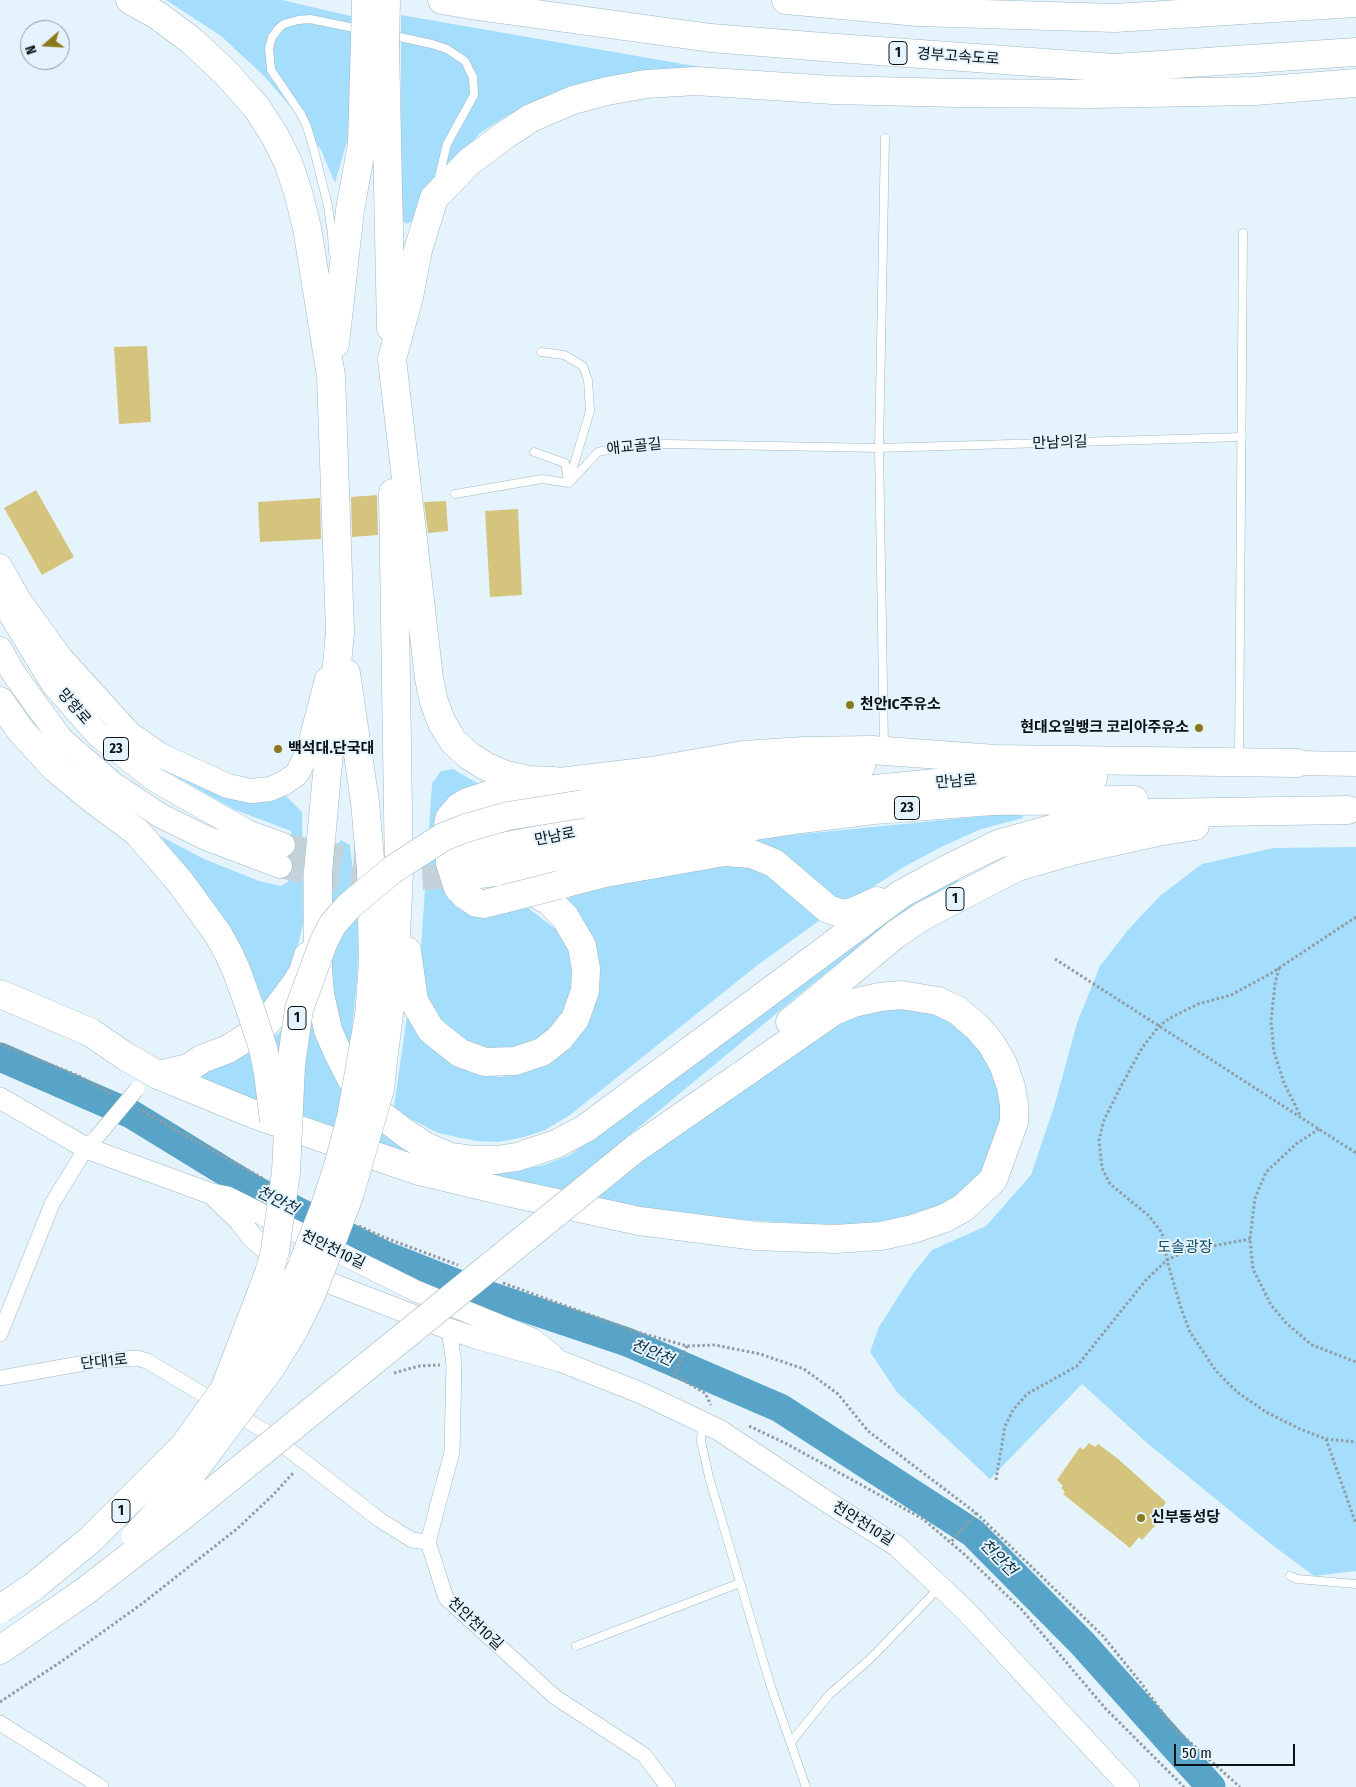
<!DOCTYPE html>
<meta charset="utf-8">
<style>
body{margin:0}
#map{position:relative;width:1356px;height:1787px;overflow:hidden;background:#e5f4fc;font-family:"Fira Sans Condensed",sans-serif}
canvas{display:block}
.north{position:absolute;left:20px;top:20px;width:50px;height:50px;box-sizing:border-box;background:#e5f4fc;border:1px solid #8d9aa0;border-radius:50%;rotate:251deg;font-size:14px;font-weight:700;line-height:20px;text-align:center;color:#0a1217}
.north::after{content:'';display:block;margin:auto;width:18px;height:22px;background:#8c781d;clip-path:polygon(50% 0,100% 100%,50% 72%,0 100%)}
.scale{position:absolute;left:1174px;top:1744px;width:121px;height:22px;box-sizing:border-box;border:2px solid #0a1217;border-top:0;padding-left:6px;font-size:15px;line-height:18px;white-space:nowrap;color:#0a1217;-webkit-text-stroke:4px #e5f4fc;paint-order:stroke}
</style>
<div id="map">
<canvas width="1356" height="1787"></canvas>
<div class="north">N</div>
<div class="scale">50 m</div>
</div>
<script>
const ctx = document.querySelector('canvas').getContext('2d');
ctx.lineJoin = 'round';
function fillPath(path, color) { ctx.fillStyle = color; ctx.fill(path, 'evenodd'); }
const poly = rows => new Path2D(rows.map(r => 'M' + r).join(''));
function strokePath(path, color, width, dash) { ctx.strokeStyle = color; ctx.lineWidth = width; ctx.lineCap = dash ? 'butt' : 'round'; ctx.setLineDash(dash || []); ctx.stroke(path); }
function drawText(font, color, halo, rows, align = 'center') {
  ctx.font = font + ' "Fira Sans Condensed","Noto Sans KR",sans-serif'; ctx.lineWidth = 4; ctx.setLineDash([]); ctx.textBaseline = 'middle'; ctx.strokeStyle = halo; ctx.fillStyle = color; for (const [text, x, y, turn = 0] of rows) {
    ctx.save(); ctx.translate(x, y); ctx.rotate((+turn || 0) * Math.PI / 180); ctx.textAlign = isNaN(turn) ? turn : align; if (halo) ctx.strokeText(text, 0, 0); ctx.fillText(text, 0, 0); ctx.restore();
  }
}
fillPath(poly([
 [166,0,282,0,359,18,361,92,335,183,321,150,296,113,263,75,221,36],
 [401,15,723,71,553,97,508,115,480,133,443,176,418,218,406,224,401,218],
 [161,768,285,795,302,812,303,924,293,966,265,1006,253,979,141,826,204,859,259,881,281,886,288,882,294,841,291,831,233,809],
 [453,769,484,787,439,846,502,912,528,908,557,930,571,955,574,967,573,992,563,1014,545,1034,537,1041,511,1050,476,1048,443,1027,423,990,421,948,432,783,441,771],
 [1015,813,1022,814,1023,818,981,829,941,847,902,868,850,902,845,903,734,842,781,836],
 [341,840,350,845,359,926,357,980,350,1049,337,1016,329,966,335,846],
 [1356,847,1356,1571,1314,1576,1271,1544,1147,1443,1082,1384,990,1479,897,1392,870,1352,879,1327,912,1275,932,1250,986,1226,1031,1175,1055,1104,1077,1023,1100,966,1128,930,1161,895,1202,864,1273,848],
 [724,861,756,864,823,918,759,964,570,1115,545,1130,524,1137,499,1142,476,1141,438,1133,407,1117,394,1106,408,1010,444,1057,470,1072,501,1077,525,1071,580,1033,565,901,586,886],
 [959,876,958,882,883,928,812,984,615,1147,632,1167,805,1037,881,1005,926,1009,951,1023,979,1042,998,1080,1001,1118,983,1171,958,1194,939,1205,887,1222,861,1224,819,1225,747,1220,657,1211,487,1175,511,1172,544,1165,570,1155,874,924],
 [317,1009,389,1137,409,1155,186,1078,247,1053,279,1033,290,1017]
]), '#a4defc');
strokePath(poly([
 [0,1057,131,1114,255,1190,384,1255,481,1293,627,1342,780,1408,973,1533,1082,1643,1211,1787]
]), '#58a3c8', 29);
fillPath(poly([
 [147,346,151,422,119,424,114,347],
 [36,490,74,557,42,575,4,508],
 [377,495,378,535,352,537,351,497],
 [320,498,321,539,260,542,258,502],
 [446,501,448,531,428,533,424,502],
 [518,509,522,595,490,597,485,511],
 [1089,1443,1095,1447,1098,1444,1117,1458,1166,1502,1158,1516,1161,1519,1142,1540,1139,1537,1130,1548,1063,1494,1065,1492,1061,1488,1063,1486,1057,1480,1080,1447,1083,1450]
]), '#d5c47d');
strokePath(poly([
 [283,845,346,858,389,860],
 [280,866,335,878,366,881,471,875]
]), '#c4d2da', 24, [24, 12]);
const lane = poly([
 [390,35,432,44,447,49,465,61,473,77,474,95,447,144,438,181],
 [333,252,332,234,328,206,314,150,307,127,301,114,271,70,269,48,272,37,279,28,284,24,298,20,310,19,359,29],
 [541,352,564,355,583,366,588,380,590,411,569,481],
 [534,452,565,463,568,481],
 [569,483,598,452,633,445,667,444,879,448,1242,437],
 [455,494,542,479,569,483],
 [884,746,879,448,885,138],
 [1239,757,1243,233],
 [702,1425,701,1441,709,1477,770,1684,806,1787],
 [1290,1576,1297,1579,1356,1584],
 [576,1646,740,1583],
 [791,1742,829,1695,871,1658,939,1588]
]);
const street = poly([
 [449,1329,454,1364,452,1452,428,1542,446,1598,555,1697,644,1755,668,1787],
 [0,1334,52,1204,86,1148,91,1142],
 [0,1378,96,1361,137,1358,147,1361,266,1432,380,1520,412,1540,428,1542],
 [0,1723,101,1787]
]);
const secondary = poly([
 [0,1098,86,1148,212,1194,227,1197,416,1291,533,1339,553,1355],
 [212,1194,239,1220,252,1237,268,1251,291,1268,449,1329,479,1339,560,1361,641,1393,719,1430,829,1503,897,1546,966,1611,1129,1787]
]);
const primary = poly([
 [0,566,19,600,61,658,129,733,160,755,228,786,251,791,270,789,284,783,297,774,308,752,327,679],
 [0,597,53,684,98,735,154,779,247,832,283,845],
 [0,649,14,674,61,739,113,784,161,816,206,838,280,866],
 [1297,763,1356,764]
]);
const highway = poly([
 [130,0,157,15,192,41,226,73,257,108,275,136,288,162,298,192,307,228,331,376,340,632,318,872,318,971,320,994,328,1030,338,1053,354,1084,371,1107,405,1133,425,1146,450,1157,473,1160,496,1160,517,1157,556,1144,586,1128,901,894,953,866,998,844,1055,828,1107,818,1152,813,1348,810],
 [442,0,477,6,711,38,823,47,1115,68,1356,52],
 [786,0,918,12,1115,18,1356,3],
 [385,44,391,328],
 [335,344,350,210,362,144,365,40],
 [346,673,365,802,371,870,373,963,369,1016,364,1044],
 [0,701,21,731,55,768,90,797,137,832,181,883,218,934,229,954,237,972,250,1008],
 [554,781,528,780,506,775,485,766,468,755,453,741,442,723,434,702,429,678,392,359,409,297,418,250,434,198,469,162,505,135,531,118,573,100,607,91,646,84,696,81,833,90,957,93,1091,94,1255,91,1356,83],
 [583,804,713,783,861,766],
 [470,853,638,821,834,793,956,781,1093,778],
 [471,875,559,864,716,832,801,819,874,810,992,801,1134,800],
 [559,885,605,873,724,852,752,854,774,863,828,909,837,912,844,914,855,911,877,901],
 [504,899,484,904,477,903,465,895,458,888,450,863,448,827,449,819,459,807,467,802,492,794,526,786,652,771,743,755,804,751,872,750,995,759,1297,763],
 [407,951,414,1001,431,1030,460,1053,485,1062,515,1061,542,1052,559,1039,575,1019,585,991,586,969,582,946,565,917,549,901,518,884],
 [0,994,90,1032,125,1056,158,1075,256,1115,419,1171,511,1193,639,1221,756,1236,835,1239,881,1236,913,1229,945,1218,963,1208,993,1180,1014,1122,1014,1105,1011,1087,1003,1064,991,1043,977,1027,957,1010,938,1001,901,995,880,997,853,1003,834,1011,635,1149],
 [790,1022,896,934,923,916,1017,867,1076,850,1157,832,1195,826],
 [384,1053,394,976,399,873,393,493],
 [158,1075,189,1068,202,1059,228,1049,252,1034,268,1021,295,985,303,972,308,956],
 [0,1650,84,1592]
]);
strokePath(lane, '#9fb7c4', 9);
strokePath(street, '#9fb7c4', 16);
strokePath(secondary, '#9fb7c4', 22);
strokePath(primary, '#9fb7c4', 25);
strokePath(highway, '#9fb7c4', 29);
strokePath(poly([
 [1356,917,1270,974,1231,995,1198,1004,1170,1018,1159,1026,1142,1048,1120,1088,1104,1120,1099,1140,1102,1168,1110,1184,1148,1215,1162,1233,1168,1264,1181,1308,1190,1332,1216,1371,1237,1392,1266,1412,1300,1429,1326,1439,1356,1442],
 [1055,959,1356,1153],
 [1279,968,1275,984,1271,1021,1274,1052,1284,1083,1301,1117],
 [0,1044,79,1076,113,1095],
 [138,1109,264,1179],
 [1319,1129,1296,1144,1266,1172,1255,1198,1250,1239,1253,1269,1271,1305,1287,1324,1312,1345,1356,1362],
 [359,1226,383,1237,458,1265],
 [503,1283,634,1331,687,1346,715,1345,760,1354,804,1369,838,1394,868,1431,976,1513,950,1543],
 [687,1346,674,1375,705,1393,711,1405],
 [394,1373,419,1366,440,1365],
 [749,1426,787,1444,923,1519,964,1554,1022,1610,1105,1708,1184,1787],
 [1326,1439,1356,1524],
 [996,1480,1005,1426,1013,1410,1027,1394,1077,1366,1146,1280,1167,1260,1186,1251,1250,1239],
 [976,1513,1103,1636,1141,1683,1173,1727,1240,1787],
 [0,1702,62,1661,143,1603,238,1528,273,1495,294,1472]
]), '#919da4', 3, [2.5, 2.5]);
strokePath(lane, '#fff', 8);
strokePath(street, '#fff', 15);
strokePath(secondary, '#fff', 21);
strokePath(primary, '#fff', 24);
strokePath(highway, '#fff', 28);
const streetBridge = poly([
 [96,1138,137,1089]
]);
const highwayBridge = poly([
 [365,40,366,0],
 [385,44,386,0],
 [504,899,559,885],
 [250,1008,263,1048,268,1073,274,1121],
 [223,1393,269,1273,275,1251,286,1172,291,1065,299,1009,324,941,333,924,349,906,392,870,443,837,466,828,508,816,583,804],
 [136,1536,186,1481,272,1366,295,1328,312,1293,349,1196,380,1089,384,1053],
 [84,1592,185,1514,635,1149],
 [0,1609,33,1587,90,1540,184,1446,272,1323,300,1271,324,1209,339,1163,351,1117,364,1044]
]);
strokePath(streetBridge, '#9fb7c4', 16, []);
strokePath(highwayBridge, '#9fb7c4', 29, []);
strokePath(streetBridge, '#fff', 15);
strokePath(highwayBridge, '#fff', 28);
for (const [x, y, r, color] of [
 [850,705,5,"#8c781d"],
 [1199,728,5,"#8c781d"],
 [278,749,5,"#8c781d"],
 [1141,1518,5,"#8c781d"]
]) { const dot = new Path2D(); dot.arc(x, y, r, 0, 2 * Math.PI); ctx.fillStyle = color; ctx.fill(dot); strokePath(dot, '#e5f4fc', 2); }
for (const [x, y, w] of [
 [898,53,18],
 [116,749,25],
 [907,808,25],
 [955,899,18],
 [297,1018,18],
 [121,1511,18]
]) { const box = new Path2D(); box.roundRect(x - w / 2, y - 11.5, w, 23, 4); ctx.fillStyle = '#e5f4fc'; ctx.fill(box); strokePath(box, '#0a1217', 1); }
drawText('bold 14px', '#0a1217', null, [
 ["1",898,53],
 ["23",116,749],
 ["23",907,808],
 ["1",955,899],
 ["1",297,1018],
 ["1",121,1511]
]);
drawText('15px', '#0a1217', '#e5f4fc', [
 ["경부고속도로",958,57,4],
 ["만남의길",1060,443,-2],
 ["애교골길",634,447,-6],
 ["망향로",74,707,49],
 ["만남로",956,782,-4],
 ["만남로",555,837,-11],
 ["천안천10길",333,1250,26],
 ["단대1로",104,1362,-6],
 ["천안천10길",863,1524,32],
 ["천안천10길",475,1624,43]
]);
drawText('bold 15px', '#0a1217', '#e5f4fc', [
 ["천안IC주유소",860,705],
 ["현대오일뱅크 코리아주유소",1189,728,"right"],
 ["백석대.단국대",288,749],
 ["신부동성당",1151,1518]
], 'left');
drawText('15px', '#104e68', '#e5f4fc', [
 ["도솔광장",1185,1248]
]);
drawText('italic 16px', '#0c3040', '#e5f4fc', [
 ["천안천",277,1201,27],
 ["천안천",652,1353,23],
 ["천안천",998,1558,45]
]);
</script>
